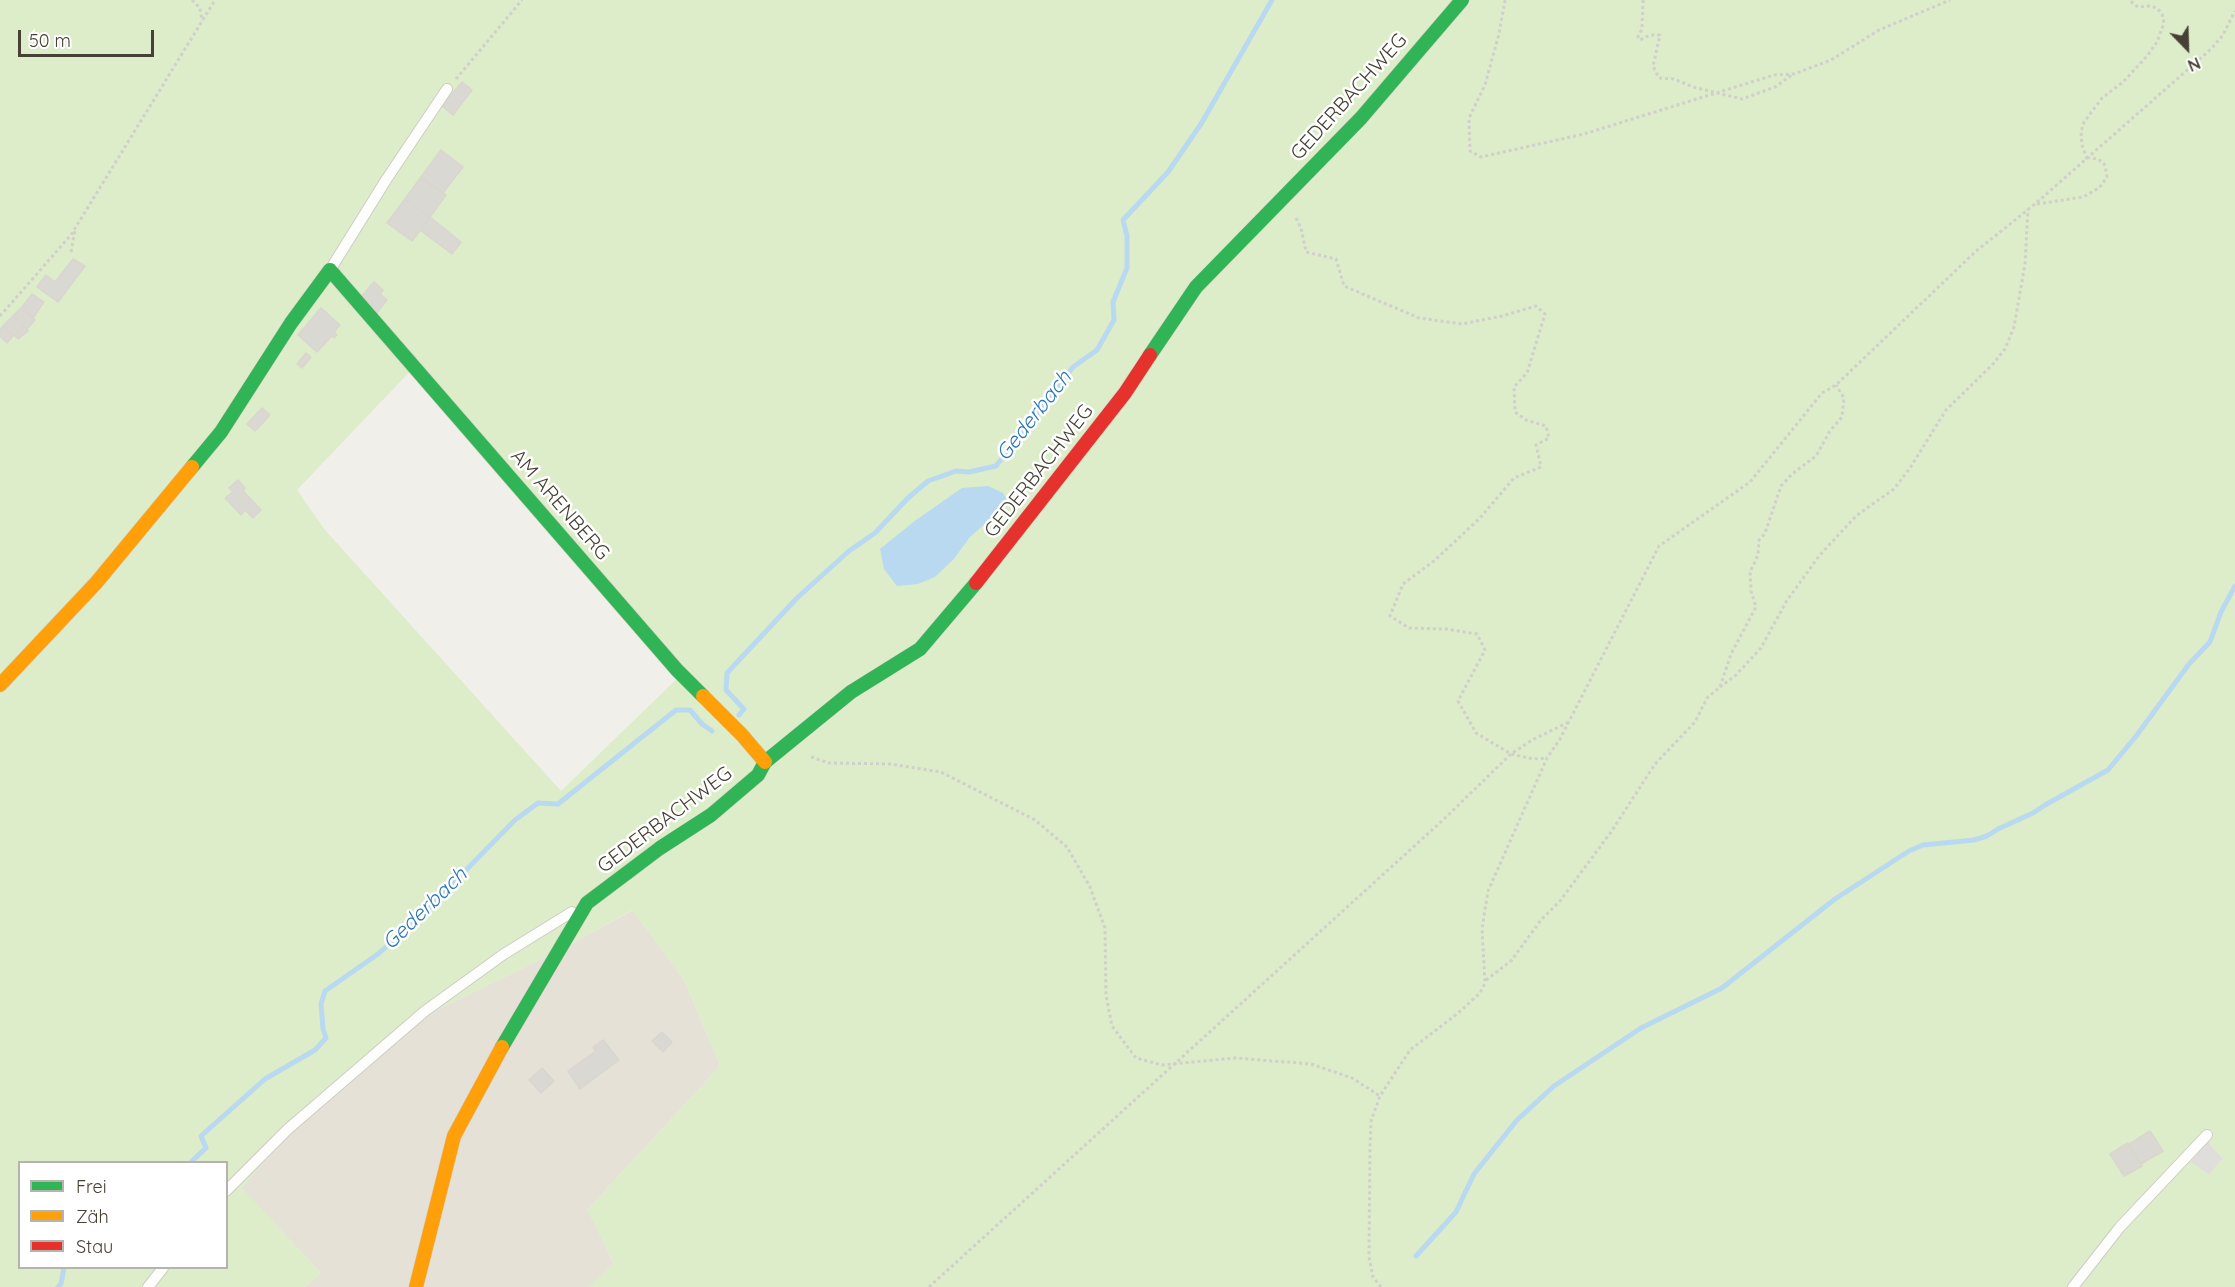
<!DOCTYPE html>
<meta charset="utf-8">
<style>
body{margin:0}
#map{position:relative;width:2235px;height:1287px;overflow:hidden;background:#f1efea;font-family:Quicksand,sans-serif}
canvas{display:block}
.legend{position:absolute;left:18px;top:1161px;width:210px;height:108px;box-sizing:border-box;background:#fff;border:2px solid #b5b3ae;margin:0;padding:8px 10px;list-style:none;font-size:18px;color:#474135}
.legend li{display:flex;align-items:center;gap:12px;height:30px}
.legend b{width:30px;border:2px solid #b5b3ae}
.north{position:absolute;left:2157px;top:18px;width:60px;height:60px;-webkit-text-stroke:4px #fff;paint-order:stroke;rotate:157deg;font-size:16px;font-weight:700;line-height:24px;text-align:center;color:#474135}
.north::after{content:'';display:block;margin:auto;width:21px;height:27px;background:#474135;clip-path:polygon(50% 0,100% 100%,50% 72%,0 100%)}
.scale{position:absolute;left:18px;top:30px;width:136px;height:27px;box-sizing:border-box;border:3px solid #474135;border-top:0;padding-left:8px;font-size:18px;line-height:21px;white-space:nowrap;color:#474135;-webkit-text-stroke:4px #fff;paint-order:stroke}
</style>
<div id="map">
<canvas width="2235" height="1287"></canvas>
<ul class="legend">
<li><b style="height:8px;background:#30b455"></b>Frei</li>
<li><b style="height:8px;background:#ff9f0a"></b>Zäh</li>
<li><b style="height:8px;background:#e5322d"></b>Stau</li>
</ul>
<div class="north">N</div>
<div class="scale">50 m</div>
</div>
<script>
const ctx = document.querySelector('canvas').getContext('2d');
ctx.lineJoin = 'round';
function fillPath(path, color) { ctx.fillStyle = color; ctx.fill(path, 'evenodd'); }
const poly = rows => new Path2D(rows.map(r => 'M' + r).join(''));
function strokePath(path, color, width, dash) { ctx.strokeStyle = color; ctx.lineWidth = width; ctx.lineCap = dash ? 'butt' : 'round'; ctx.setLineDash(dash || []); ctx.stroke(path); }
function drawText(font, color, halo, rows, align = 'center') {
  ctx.font = font + ' Quicksand,sans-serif'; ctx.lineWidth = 5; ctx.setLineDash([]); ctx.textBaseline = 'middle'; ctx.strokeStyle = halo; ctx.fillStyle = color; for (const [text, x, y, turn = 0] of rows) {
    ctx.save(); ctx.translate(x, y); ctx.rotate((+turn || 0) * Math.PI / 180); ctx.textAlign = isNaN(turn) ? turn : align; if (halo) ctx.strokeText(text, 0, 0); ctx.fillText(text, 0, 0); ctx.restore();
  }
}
fillPath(poly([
 [633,910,685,982,720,1066,588,1209,614,1264,588,1287,305,1287,321,1273,241,1188,290,1132,429,1014,566,947]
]), '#e5e1d7');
fillPath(poly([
 [0,0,2235,0,2235,1287,588,1287,614,1263,587,1210,720,1066,685,982,632,910,566,947,429,1014,290,1132,242,1188,322,1273,305,1287,0,1287],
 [417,364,685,671,561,791,325,530,297,490],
 [1008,503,970,537,954,559,935,577,916,520,934,509],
 [2210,1141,2211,1146,2223,1158,2209,1175,2194,1164],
 [20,1162,226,1162,226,1268,20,1268]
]), '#ddecc9');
fillPath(poly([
 [2209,1140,2211,1146,2223,1158,2209,1175,2191,1162]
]), '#e0deda');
fillPath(poly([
 [988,486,1003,493,1009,503,970,537,954,559,935,577,918,584,897,586,884,569,880,549,916,520,962,488]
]), '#b9d9f0');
strokePath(poly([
 [739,715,744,709,726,690,727,673,797,598,849,551,875,533,908,498,928,481,956,471,969,472,996,466,1073,367,1097,350,1114,320,1113,302,1127,268,1127,236,1123,220,1168,172,1201,124,1272,0],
 [191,1162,206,1148,201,1136,265,1079,315,1050,326,1038,323,1029,321,1004,325,991,378,954,422,915,515,820,538,803,558,804,676,710,690,710,702,724,712,731],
 [1416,1256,1456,1212,1474,1174,1517,1120,1554,1086,1641,1028,1722,988,1835,899,1909,851,1923,845,1974,840,1987,836,1998,829,2033,813,2045,805,2108,770,2137,735,2189,664,2210,642,2221,612,2235,586],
 [58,1287,61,1284,64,1268]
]), '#b9d9f0', 5);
const building = poly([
 [462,82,472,90,453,115,442,106,462,82],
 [441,150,463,167,442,194,421,177,441,150],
 [421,177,446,195,430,217,405,199,421,177],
 [405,199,430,217,412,241,387,223,405,199],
 [430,217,461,242,452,254,420,230,430,217],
 [73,259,85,266,58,302,37,287,46,275,55,282,73,259],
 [374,282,383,290,380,294,387,300,376,314,361,297,374,282],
 [32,294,44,302,33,318,22,307,32,294],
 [22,307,35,320,27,329,13,316,22,307],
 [321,308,340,325,334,332,337,335,334,338,332,336,317,352,298,335,321,308],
 [13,316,24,326,13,336,3,326,13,316],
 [3,326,13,336,7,343,0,336,0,329,3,326],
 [24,326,28,331,18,339,14,335,24,326],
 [306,353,311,357,302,368,297,364,306,353],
 [262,408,270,415,255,431,247,424,262,408],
 [238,480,245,488,243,491,261,510,253,518,245,510,241,515,225,498,233,492,229,488,238,480],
 [662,1032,672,1042,663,1052,652,1041,662,1032],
 [603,1040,619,1060,580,1089,568,1071,596,1051,593,1047,603,1040],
 [542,1068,554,1081,541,1093,529,1080,542,1068],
 [2150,1131,2163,1151,2141,1164,2128,1145,2150,1131],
 [2128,1143,2142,1166,2124,1176,2110,1154,2128,1143]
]);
fillPath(building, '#dad8d2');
strokePath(building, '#d9d6cf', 1.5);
const lane = poly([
 [330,270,386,180,447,89],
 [226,1191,288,1129,425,1011,504,954,572,912],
 [148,1287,163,1268],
 [2073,1287,2120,1227,2207,1135]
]);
const fast = poly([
 [1150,355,1196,287,1361,118,1462,0],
 [192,467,221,432,291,323,330,270,677,670,703,696],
 [502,1047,587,903,660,848,711,815,758,775,765,762,851,692,920,649,976,583]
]);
const slow = poly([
 [0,685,96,583,192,467],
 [703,696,742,735,765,762],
 [416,1287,454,1136,502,1047]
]);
const jam = poly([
 [976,583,1125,393,1150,355]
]);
strokePath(lane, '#cfcdc7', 12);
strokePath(fast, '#d1ccc1', 15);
strokePath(slow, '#d1ccc1', 15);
strokePath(jam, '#d1ccc1', 15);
strokePath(poly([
 [192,0,200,8,202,21],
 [1505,0,1499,34,1485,85,1469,118,1470,151,1481,157,1584,134,1774,75,1794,74,1831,60,1879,30,1950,0],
 [1643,0,1642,29,1638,37,1640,40,1650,35,1660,35,1653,66,1659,78,1674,79,1693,87,1742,99,1775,87,1792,75],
 [456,79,522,0],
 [2087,159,2082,145,2081,132,2084,122,2102,98,2123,82,2148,55,2157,42,2164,23,2162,14,2157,8,2149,6,2138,7,2129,0],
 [2037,204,2083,197,2099,188,2107,177,2105,166,2103,162,2097,159,2089,158],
 [1296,218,1301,228,1306,252,1336,259,1344,286,1419,318,1462,324,1502,316,1536,306,1545,314,1527,373,1514,387,1515,412,1526,420,1546,426,1549,438,1536,445,1541,467,1514,478,1480,518,1434,561,1403,584,1390,616,1409,628,1446,629,1477,634,1485,650,1458,701,1476,733,1511,754,1533,759,1547,758],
 [71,252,75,230],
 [0,316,71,235,215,0],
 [1720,687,1735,676,1761,648,1786,602,1819,556,1856,516,1894,489,1910,468,1946,410,1993,364,2005,349,2014,327,2025,264,2028,209],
 [811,757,829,763,890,764,941,772,1035,820,1067,847,1090,887,1105,928,1106,995,1112,1026,1136,1058,1162,1065,1235,1058,1311,1064,1352,1078,1380,1096],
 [1486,980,1511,961,1541,920,1560,901,1611,832,1655,764,1695,722,1707,698,1720,687,1731,654,1756,607,1751,591,1750,572,1758,555,1759,540,1765,533,1781,486,1792,474,1816,456,1830,431,1842,417,1844,398,1836,385],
 [929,1287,1443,820,1511,754,1532,740,1567,723],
 [1381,1287,1373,1277,1369,1257,1370,1145,1371,1121,1380,1096,1410,1050,1457,1014,1480,993,1485,983,1482,929,1488,891,1547,758,1560,739,1659,546,1750,482,1822,393,1836,385,1975,252,2035,204,2211,49,2223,35,2235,11]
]), '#d1cfca', 3, [3, 3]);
strokePath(lane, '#fdfdfc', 10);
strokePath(fast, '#30b455', 14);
strokePath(slow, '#ff9f0a', 14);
strokePath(jam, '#e5322d', 14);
drawText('20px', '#474135', '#fff', [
 ["GEDERBACHWEG",1349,97,-48],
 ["GEDERBACHWEG",1039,471,-52],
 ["AM ARENBERG",560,505,49],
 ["GEDERBACHWEG",665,820,-37]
]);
drawText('italic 21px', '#2b77b7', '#fff', [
 ["Gederbach",1034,416,-52],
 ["Gederbach",425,909,-44]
]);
</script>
